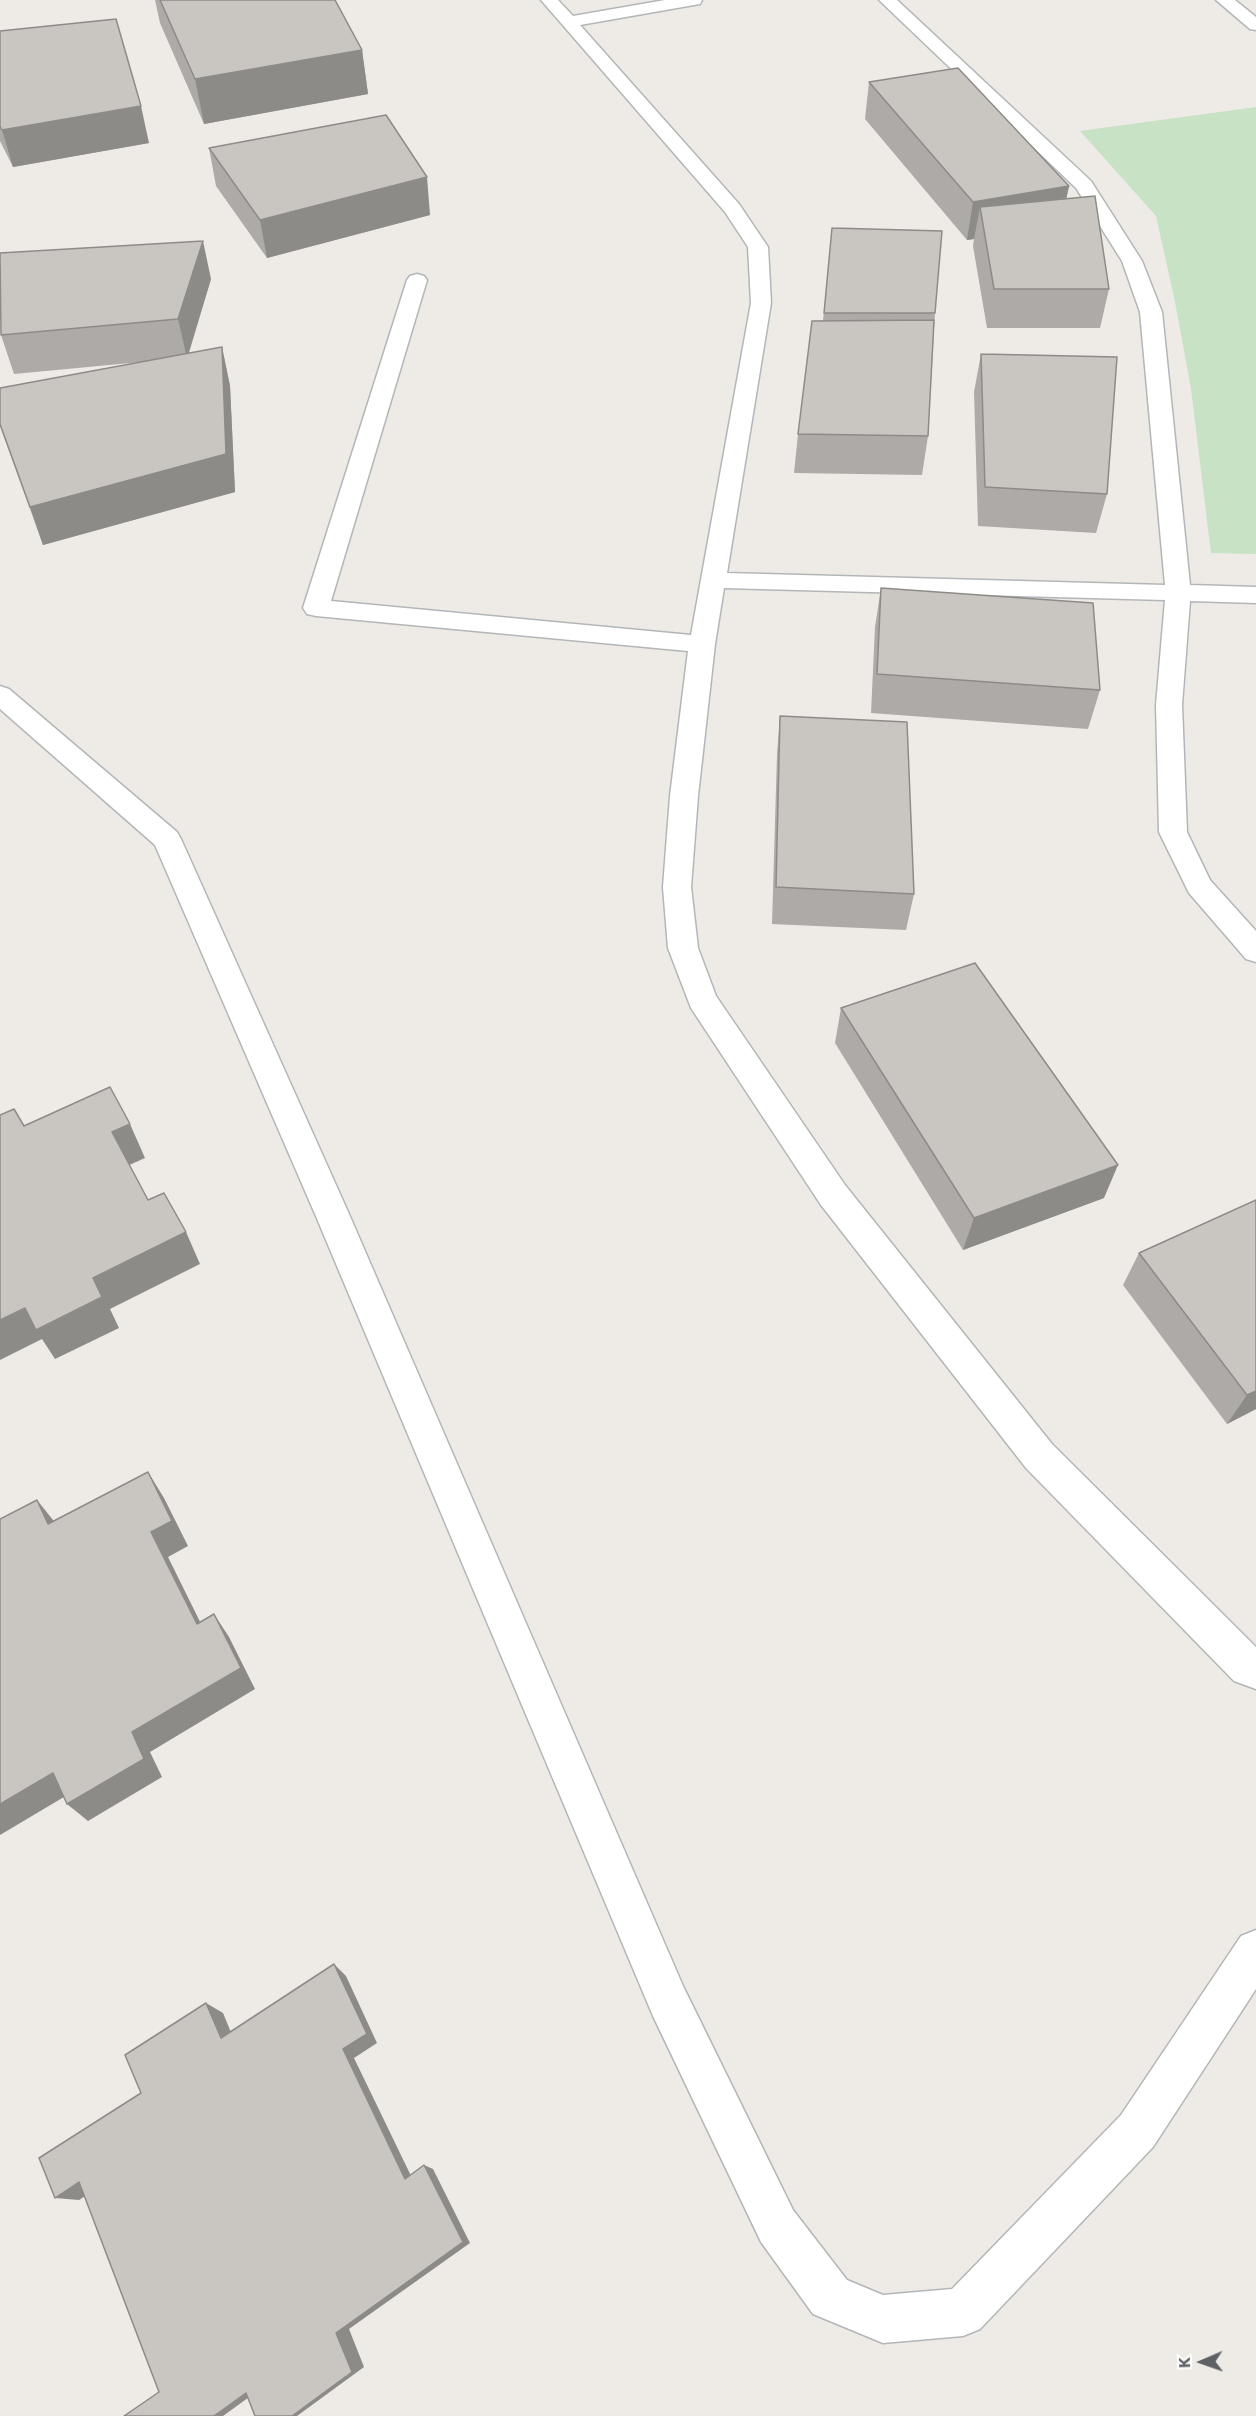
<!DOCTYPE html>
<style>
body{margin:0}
#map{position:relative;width:1256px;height:2416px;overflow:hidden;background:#eeebe6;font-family:Commissioner,sans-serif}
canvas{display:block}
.north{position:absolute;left:1172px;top:2332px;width:60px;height:60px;-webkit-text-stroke:4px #fff;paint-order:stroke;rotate:268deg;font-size:16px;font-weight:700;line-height:24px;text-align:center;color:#5d6164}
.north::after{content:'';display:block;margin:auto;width:21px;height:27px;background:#5d6164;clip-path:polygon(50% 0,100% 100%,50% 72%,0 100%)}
</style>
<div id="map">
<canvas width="1256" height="2416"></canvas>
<div class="north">K</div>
</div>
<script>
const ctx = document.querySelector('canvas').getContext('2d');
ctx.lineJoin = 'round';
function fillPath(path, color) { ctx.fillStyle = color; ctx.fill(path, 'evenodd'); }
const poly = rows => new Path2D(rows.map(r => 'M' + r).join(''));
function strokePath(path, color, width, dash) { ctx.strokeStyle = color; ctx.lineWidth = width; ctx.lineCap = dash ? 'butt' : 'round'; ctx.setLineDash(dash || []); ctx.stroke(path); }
fillPath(poly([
 [1256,107,1256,554,1211,553,1191,389,1175,302,1156,216,1080,131]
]), '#c7e2c5');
const minor = poly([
 [541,0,558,0,573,16,665,0,702,0,700,4,694,5,580,25,739,204,768,247,771,303,727,573,1165,585,1140,312,1122,261,1076,188,879,0,897,0,1091,181,1142,261,1162,312,1190,585,1256,587,1256,603,1190,601,1182,705,1187,832,1210,880,1256,931,1256,962,1246,959,1189,893,1159,832,1156,705,1165,600,724,588,715,644,698,796,691,887,698,948,716,996,845,1185,1052,1444,1256,1647,1256,1689,1234,1681,1026,1468,821,1205,691,1008,668,948,663,887,670,796,688,651,316,616,307,614,303,608,407,280,410,276,417,274,424,276,427,280,331,601,691,635,751,303,748,247,725,212,541,0],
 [1216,0,1235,0,1256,17,1256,30,1250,29,1216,0],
 [0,686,9,689,177,832,181,839,349,1214,683,1986,793,2210,847,2280,883,2295,952,2289,1121,2115,1241,1936,1256,1930,1256,1989,1153,2147,980,2329,963,2336,883,2343,813,2314,761,2242,653,2016,315,1214,155,845,0,709,0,686]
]);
strokePath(minor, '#b3b6b9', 3);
fillPath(minor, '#fff');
fillPath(poly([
 [155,0,335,0,362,50,368,94,204,124,160,23],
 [0,31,149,143,13,167,0,141],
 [869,82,1069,186,1066,199,1109,289,1100,328,987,328,973,246,974,239,967,240,865,119],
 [209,148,430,215,267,258,216,186],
 [832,228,935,313,928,436,922,475,794,473,798,434,823,321],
 [211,279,189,353,222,347,230,386,235,492,43,545,0,426,0,388,141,362,14,374,1,335],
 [981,354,1107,494,1096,533,978,526,974,392],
 [881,588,1100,690,1088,729,871,713,875,627],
 [780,716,914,894,906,930,772,924,777,754],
 [841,1008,1104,1198,963,1250,835,1043],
 [1256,1200,1256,1409,1227,1424,1123,1285,1139,1253]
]), '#adaaa7');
fillPath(poly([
 [362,50,368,94,204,124,195,79],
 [141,106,149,143,13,167,2,130],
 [427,177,430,215,267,258,260,220],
 [1069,186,1061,224,980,207,974,239,967,240,973,202],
 [203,241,211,279,187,358,178,319],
 [222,347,230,386,235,492,43,545,30,507],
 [130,1124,145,1158,127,1166,112,1132],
 [1118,1165,1104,1198,963,1250,974,1218],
 [186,1232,200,1264,110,1309,119,1328,55,1359,42,1339,0,1360,0,1320,93,1278],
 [1256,1391,1256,1409,1227,1424,1247,1395],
 [148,1472,164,1498,188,1546,168,1557,212,1646,197,1624,151,1532],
 [37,1500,57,1525,48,1524],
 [214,1614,229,1637,255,1689,150,1752,162,1777,88,1821,67,1804,132,1732],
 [53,1773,74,1791,0,1835,0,1804],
 [334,1964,346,1976,377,2043,354,2058,414,2182,405,2179,343,2049],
 [206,2003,223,2013,237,2047,221,2038],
 [424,2165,433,2169,470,2243,349,2329,364,2367,297,2416,292,2416],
 [79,2182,102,2185,79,2200,55,2198],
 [263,2387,223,2416,214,2416,246,2393]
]), '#8d8b88');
const building = poly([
 [160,0,335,0,362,50,195,79,160,0],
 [116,19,141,106,2,130,0,126,0,31,116,19],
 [958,68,1069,186,973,202,869,82,958,68],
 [386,115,427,177,260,220,209,148,386,115],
 [1095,196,1109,289,994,289,980,207,1095,196],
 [832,228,942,231,935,313,824,313,832,228],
 [203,241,178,319,1,335,0,253,203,241],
 [934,320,928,436,798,434,812,321,934,320],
 [222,347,226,454,30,507,0,424,0,388,222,347],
 [981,354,1117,357,1107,494,985,487,981,354],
 [881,588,1093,603,1100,690,877,674,881,588],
 [780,716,907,722,914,894,776,887,780,716],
 [975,963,1118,1165,974,1218,841,1008,975,963],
 [110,1087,130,1124,112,1132,148,1200,164,1193,186,1232,93,1278,102,1297,36,1330,25,1308,0,1320,0,1115,14,1109,24,1126,110,1087],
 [1256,1200,1256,1391,1247,1395,1139,1253,1256,1200],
 [148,1472,172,1521,151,1532,197,1624,214,1614,241,1668,132,1732,144,1759,67,1804,53,1773,0,1804,0,1519,37,1500,48,1524,148,1472],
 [334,1964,367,2034,343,2049,405,2179,424,2165,463,2242,336,2333,352,2372,292,2416,255,2416,246,2393,214,2416,124,2416,159,2392,79,2182,55,2198,39,2158,141,2093,125,2055,206,2003,221,2038,334,1964]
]);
fillPath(building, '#c9c6c2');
strokePath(building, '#8d8b88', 1.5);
</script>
